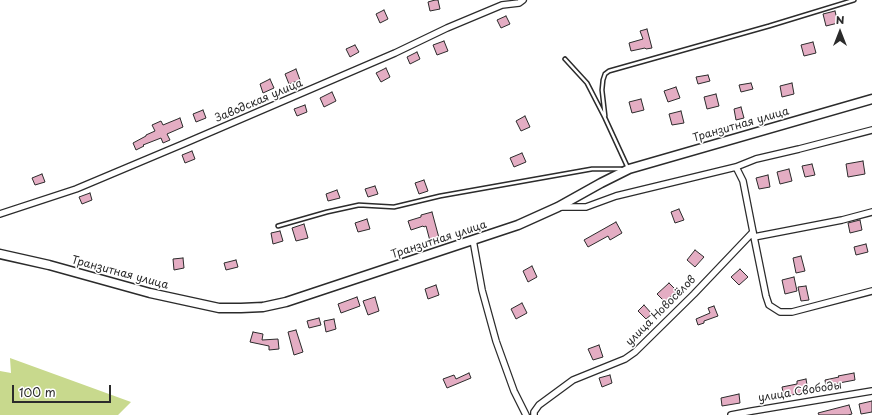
<!DOCTYPE html>
<meta charset="utf-8">
<style>
body{margin:0}
#map{position:relative;width:872px;height:415px;overflow:hidden;background:#fff;font-family:"Playpen Sans",sans-serif}
canvas{display:block}
.north{position:absolute;left:820px;top:12px;width:40px;height:40px;-webkit-text-stroke:3px #fff;paint-order:stroke;rotate:0deg;font-size:11px;font-weight:700;line-height:16px;text-align:center;color:#2b2b2b}
.north::after{content:'';display:block;margin:auto;width:14px;height:18px;background:#2b2b2b;clip-path:polygon(50% 0,100% 100%,50% 72%,0 100%)}
.scale{position:absolute;left:12px;top:385px;width:99px;height:18px;box-sizing:border-box;border:2px solid #2b2b2b;border-top:0;padding-left:5px;font-size:12px;line-height:14px;white-space:nowrap;color:#2b2b2b;-webkit-text-stroke:3px #fff;paint-order:stroke}
</style>
<div id="map">
<canvas width="872" height="415"></canvas>
<div class="north">N</div>
<div class="scale">100 m</div>
</div>
<script>
const ctx = document.querySelector('canvas').getContext('2d');
ctx.lineJoin = 'round';
function fillPath(path, color) { ctx.fillStyle = color; ctx.fill(path, 'evenodd'); }
const poly = rows => new Path2D(rows.map(r => 'M' + r).join(''));
function strokePath(path, color, width, dash) { ctx.strokeStyle = color; ctx.lineWidth = width; ctx.lineCap = dash ? 'butt' : 'round'; ctx.setLineDash(dash || []); ctx.stroke(path); }
function drawText(font, color, halo, rows, align = 'center') {
  ctx.font = font + ' "Playpen Sans",sans-serif'; ctx.lineWidth = 3; ctx.setLineDash([]); ctx.textBaseline = 'middle'; ctx.strokeStyle = halo; ctx.fillStyle = color; for (const [text, x, y, turn = 0] of rows) {
    ctx.save(); ctx.translate(x, y); ctx.rotate((+turn || 0) * Math.PI / 180); ctx.textAlign = isNaN(turn) ? turn : align; if (halo) ctx.strokeText(text, 0, 0); ctx.fillText(text, 0, 0); ctx.restore();
  }
}
fillPath(poly([
 [10,358,131,402,118,415,0,415,0,371,11,373]
]), '#c8d98d');
const building = poly([
 [435,0,438,0,440,9,430,11,428,2,435,0],
 [384,10,388,19,380,23,376,14,384,10],
 [835,11,838,23,826,26,823,14,835,11],
 [506,16,510,24,501,28,497,20,506,16],
 [647,29,652,48,646,49,645,48,631,51,629,43,643,39,640,31,647,29],
 [444,41,448,51,437,55,433,45,444,41],
 [813,42,816,53,804,56,801,45,813,42],
 [355,45,359,52,350,57,346,49,355,45],
 [417,52,420,59,410,64,407,57,417,52],
 [386,68,390,77,381,82,376,73,386,68],
 [296,69,300,80,289,84,285,74,296,69],
 [708,75,710,81,698,84,696,77,708,75],
 [270,79,274,88,263,93,260,84,270,79],
 [751,83,753,89,741,92,739,85,751,83],
 [792,83,794,94,782,97,780,86,792,83],
 [676,87,680,98,668,102,664,91,676,87],
 [332,92,336,101,324,107,320,98,332,92],
 [716,94,719,106,707,109,704,97,716,94],
 [641,99,644,110,632,113,629,102,641,99],
 [305,105,307,112,297,116,294,109,305,105],
 [741,107,744,118,736,120,734,109,741,107],
 [203,110,206,118,196,122,193,114,203,110],
 [681,111,684,123,672,125,669,114,681,111],
 [525,116,530,127,521,131,516,121,525,116],
 [180,118,183,127,167,134,170,140,163,143,161,138,143,145,144,146,136,150,133,143,146,136,146,135,155,131,152,125,161,121,163,125,180,118],
 [192,151,195,159,185,163,182,155,192,151],
 [522,153,526,162,514,167,510,158,522,153],
 [863,161,865,174,848,177,846,164,863,161],
 [812,164,815,175,805,177,802,166,812,164],
 [789,169,792,181,780,184,777,172,789,169],
 [42,174,45,182,35,185,32,178,42,174],
 [768,175,770,187,759,189,756,178,768,175],
 [424,180,428,191,419,194,415,183,424,180],
 [375,186,378,194,368,197,365,189,375,186],
 [337,190,340,198,328,201,326,194,337,190],
 [90,193,92,200,82,204,79,197,90,193],
 [679,209,684,220,675,223,671,212,679,209],
 [432,212,439,238,430,241,426,226,424,227,423,226,411,230,408,221,421,217,421,215,432,212],
 [367,219,370,229,358,232,355,223,367,219],
 [860,220,862,230,850,233,848,223,860,220],
 [616,222,622,233,610,240,608,236,588,247,584,240,616,222],
 [304,224,308,238,296,241,292,228,304,224],
 [280,231,283,241,273,244,271,233,280,231],
 [866,244,868,252,856,255,854,247,866,244],
 [695,250,704,257,695,267,687,260,695,250],
 [801,256,805,271,796,273,793,258,801,256],
 [183,258,184,268,174,270,173,259,183,258],
 [236,260,238,267,226,270,224,263,236,260],
 [532,266,537,277,528,282,523,271,532,266],
 [740,269,748,277,739,285,731,277,740,269],
 [794,277,797,291,785,294,782,280,794,277],
 [669,283,677,291,665,302,657,294,669,283],
 [436,285,439,295,428,299,425,289,436,285],
 [806,286,809,300,801,301,798,287,806,286],
 [357,297,360,306,341,313,338,304,357,297],
 [375,297,379,311,368,315,363,301,375,297],
 [522,303,527,313,516,319,511,309,522,303],
 [644,305,652,314,646,319,638,311,644,305],
 [714,306,718,316,704,321,704,323,698,325,696,319,710,313,708,308,714,306],
 [319,318,321,325,309,328,307,321,319,318],
 [334,319,336,329,326,332,324,321,334,319],
 [296,330,303,352,294,355,288,332,296,330],
 [253,332,263,334,262,340,278,339,279,349,269,350,269,346,250,342,253,332],
 [599,345,603,357,593,360,588,349,599,345],
 [469,373,471,378,447,388,443,379,454,375,456,379,469,373],
 [854,373,855,380,834,384,835,385,826,387,825,380,839,377,838,376,854,373],
 [610,375,612,383,602,387,599,378,610,375],
 [806,379,808,391,784,397,782,387,797,384,797,381,806,379],
 [739,394,740,403,722,406,721,398,739,394],
 [872,401,872,412,861,414,859,404,872,401],
 [849,405,852,414,848,415,819,415,818,413,849,405]
]);
fillPath(building, '#e4adc3');
strokePath(building, '#2b2b2b', 1);
const service = poly([
 [565,59,587,83,605,118,628,168],
 [605,116,602,90,603,80,605,74,609,71,769,26,854,0],
 [278,226,327,212,359,205,394,207,440,196,592,169,621,169]
]);
const minor = poly([
 [736,167,743,181,753,232,766,296,769,305,780,312,792,312,872,291],
 [558,207,586,207,616,196,736,167,756,159,799,149,872,130],
 [0,214,76,189,183,144,395,53,447,28,502,5,519,3,523,0],
 [754,237,842,220,872,212],
 [473,240,482,290,496,341,514,391,526,415],
 [534,415,534,412,539,405,573,380,625,359,635,352,694,294,753,232],
 [731,415,752,411,872,391]
]);
const secondary = poly([
 [0,254,49,265,150,293,219,308,241,308,263,307,286,302,518,225,558,207,601,183,629,169,872,99]
]);
strokePath(service, '#2b2b2b', 5.5);
strokePath(minor, '#2b2b2b', 8);
strokePath(secondary, '#2b2b2b', 11);
strokePath(service, '#fff', 2.5);
strokePath(minor, '#fff', 5.5);
strokePath(secondary, '#fff', 8);
drawText('11px', '#2b2b2b', '#fff', [
 ["Заводская улица",259,101,-23],
 ["Транзитная улица",741,125,-16],
 ["Транзитная улица",439,240,-18],
 ["Транзитная улица",120,273,15],
 ["улица Новосёлов",661,311,-45],
 ["улица Свободы",800,392,-9]
]);
</script>
